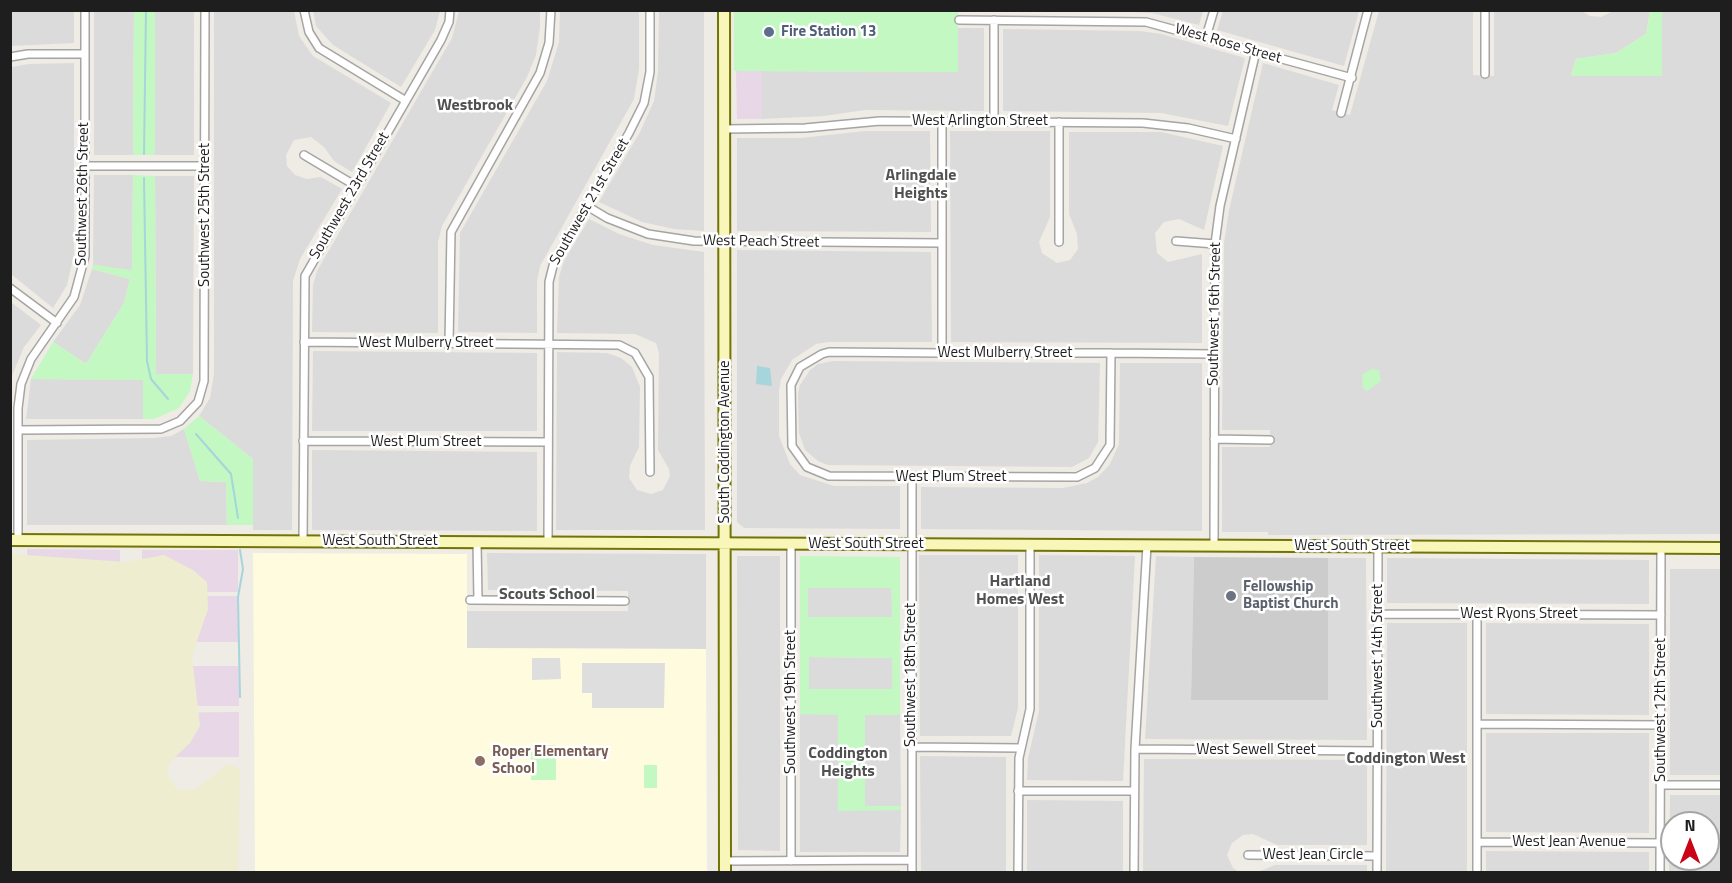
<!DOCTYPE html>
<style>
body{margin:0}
#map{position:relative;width:1732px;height:883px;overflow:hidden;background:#efebe5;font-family:"Titillium Web",sans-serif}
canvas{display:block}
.frame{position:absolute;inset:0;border:12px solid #1e1e1e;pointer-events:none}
.north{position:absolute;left:1660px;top:811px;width:60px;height:60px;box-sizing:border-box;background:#fff;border:2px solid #a5a5a5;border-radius:50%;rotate:0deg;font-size:16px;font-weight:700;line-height:24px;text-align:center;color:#1e1e1e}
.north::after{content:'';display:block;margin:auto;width:21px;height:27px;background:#c90416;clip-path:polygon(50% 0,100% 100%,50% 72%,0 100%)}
</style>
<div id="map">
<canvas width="1732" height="883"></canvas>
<div class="frame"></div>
<div class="north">N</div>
</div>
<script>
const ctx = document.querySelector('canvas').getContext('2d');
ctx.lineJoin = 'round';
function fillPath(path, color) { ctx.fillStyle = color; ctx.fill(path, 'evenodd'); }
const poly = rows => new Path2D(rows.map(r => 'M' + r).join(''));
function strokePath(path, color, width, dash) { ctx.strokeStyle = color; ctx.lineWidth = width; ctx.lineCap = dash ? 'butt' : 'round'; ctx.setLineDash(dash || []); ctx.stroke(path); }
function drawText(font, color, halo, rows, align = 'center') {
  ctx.font = font + ' "Titillium Web",sans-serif'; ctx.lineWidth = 5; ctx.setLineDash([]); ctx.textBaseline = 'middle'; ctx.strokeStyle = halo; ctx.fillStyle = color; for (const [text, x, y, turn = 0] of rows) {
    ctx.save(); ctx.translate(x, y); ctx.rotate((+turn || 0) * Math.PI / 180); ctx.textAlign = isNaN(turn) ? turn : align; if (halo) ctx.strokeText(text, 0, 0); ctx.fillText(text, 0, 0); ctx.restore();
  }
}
fillPath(poly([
 [10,11,74,11,74,43,11,46],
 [94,11,134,11,133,155,94,155],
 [155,11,194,11,194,155,155,155],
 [214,11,294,11,299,36,313,56,391,103,352,172,334,161,324,147,311,137,294,140,286,155,287,166,295,175,307,179,321,177,342,189,300,259,293,281,292,530,253,530,253,459,199,416,210,398,214,374],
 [313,11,313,10,440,11,435,30,401,87,333,45,316,26],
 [459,11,540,11,540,27,536,55,527,77,442,226,438,242,438,333,312,332,313,285,317,271,452,38],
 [560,11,639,11,639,69,634,99,540,266,537,281,537,333,458,332,460,233,547,81,559,42],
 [659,11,704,11,704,231,674,229,642,222,599,202,640,132,654,101,658,72],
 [1113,11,1203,10,1203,11,1199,25,1152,13],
 [1223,11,1223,10,1359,11,1344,66,1217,30],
 [1379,11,1473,11,1473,75,1494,76,1494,11,1582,11,1590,16,1601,17,1613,11,1650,11,1646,34,1616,53,1576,59,1571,76,1661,76,1662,11,1721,11,1721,534,1268,535,1268,532,1222,532,1222,447,1270,447,1270,430,1222,430,1224,243,1229,210,1263,63,1339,85,1332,110,1350,115],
 [958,28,984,28,984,111,865,110,824,116,762,119,762,71,957,72],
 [1003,29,1140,31,1161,34,1245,58,1228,126,1161,113,1003,111],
 [74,63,74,254,67,285,53,308,11,274,11,67,29,64],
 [865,131,930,131,931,232,737,231,737,138,801,138],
 [950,131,1050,131,1050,217,1039,242,1042,253,1057,263,1070,260,1078,249,1077,234,1069,214,1069,132,1161,132,1223,146,1204,230,1179,219,1164,222,1155,233,1157,253,1168,262,1202,254,1202,343,951,342],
 [94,175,133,175,132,271,93,265],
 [155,176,194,176,193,374,156,374],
 [589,219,619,234,653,245,704,252,705,530,556,530,557,352,607,353,621,358,632,367,640,387,639,447,630,466,629,478,637,490,651,494,663,490,670,476,669,469,658,450,659,353,656,343,635,334,557,333,559,277,564,261],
 [737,250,931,252,932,342,829,342,816,344,792,360,781,379,779,391,779,436,790,464,800,475,834,486,900,486,900,529,744,528,737,522],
 [92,269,130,279,124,303,86,364,53,342,80,305],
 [11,302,41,325,24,347,11,378],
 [313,351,537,353,537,431,312,431],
 [833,361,1100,363,1098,442,1089,458,1072,467,828,465,818,461,805,450,799,433,798,394,800,385,810,370,818,364],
 [1120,363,1202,363,1202,531,921,529,921,487,1063,488,1087,483,1098,477,1110,464,1119,444],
 [31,379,144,380,143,419,26,419],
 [184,429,200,481,226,482,227,525,27,525,27,440,154,438,171,436],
 [312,450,537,452,537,531,312,530],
 [487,553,706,554,706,649,466,648,466,611,628,611,628,591,488,590],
 [919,555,1018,555,1018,708,1011,736,920,736],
 [1039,555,1135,556,1123,781,1027,780,1028,758,1039,711],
 [737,556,780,556,780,851,738,850],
 [1156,556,1194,557,1191,700,1327,700,1328,558,1366,558,1367,740,1145,739],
 [1387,558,1649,560,1649,604,1387,603],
 [1670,569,1721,569,1721,775,1670,775],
 [808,587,892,588,892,617,808,617],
 [1387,623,1467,623,1467,872,1386,872],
 [1486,623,1649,624,1649,715,1486,714],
 [809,657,892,658,892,689,809,689],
 [800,714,838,714,838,810,901,810,900,852,800,852],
 [865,715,900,715,901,806,865,806],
 [1486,733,1649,733,1649,833,1486,832],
 [920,756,1006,757,1006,872,921,872],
 [1144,759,1367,760,1367,845,1277,845,1253,834,1243,835,1232,843,1227,855,1233,868,1239,872,1143,872],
 [1670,795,1721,795,1721,872,1669,872],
 [1672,823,1708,823,1708,859,1672,859],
 [1027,800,1123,801,1123,872,1027,872],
 [1486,851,1649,852,1649,872,1486,872],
 [1275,865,1367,865,1367,872,1258,872],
 [739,870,900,870,900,872,739,872]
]), '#dcdbdb');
fillPath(poly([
 [736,71,762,71,762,119,737,119],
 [27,549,120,550,120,592,28,592],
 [142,550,238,550,238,592,142,592],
 [143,596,238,596,239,642,143,642],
 [143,666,239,666,239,706,143,706],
 [239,712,239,757,143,757,143,713]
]), '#e8d7e7');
fillPath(poly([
 [253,553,467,554,467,648,706,649,707,872,255,872]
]), '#fefbde');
fillPath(poly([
 [1194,557,1328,558,1328,700,1191,700]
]), '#ccc');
fillPath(poly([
 [11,554,126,562,164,555,193,570,207,582,208,609,192,656,200,726,190,743,169,763,167,774,177,790,195,790,228,764,240,769,238,872,11,872]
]), '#eeedd0');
fillPath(poly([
 [134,11,155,11,155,155,133,155],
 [734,11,958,11,958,72,734,71],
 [1650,11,1662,11,1662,76,1571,76,1576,59,1616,53,1646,34],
 [133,175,155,176,156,374,193,374,190,391,179,408,154,419,143,419,143,380,31,379,53,342,86,364,124,303,130,279,92,269,93,265,132,270],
 [1371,369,1379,370,1381,381,1367,391,1363,388,1362,375],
 [199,416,253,459,253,525,227,525,226,482,200,481,184,429],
 [800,556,900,557,900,715,865,715,865,806,901,806,901,810,838,811,838,715,800,714],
 [808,588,891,588,892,617,808,617],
 [809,657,892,658,892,689,809,689],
 [531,745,556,745,556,780,531,780],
 [644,765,657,765,657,788,644,788]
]), '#c3f8c2');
fillPath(poly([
 [532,658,560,658,561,679,532,680],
 [582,663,665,663,664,708,592,708,592,693,582,693]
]), '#dedede');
fillPath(poly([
 [757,366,770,368,772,386,756,384]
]), '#a6d5dc');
strokePath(poly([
 [144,154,146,10],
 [144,178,147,361,151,379,168,399],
 [196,434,231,474,238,518],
 [240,550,243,569,238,597,240,697]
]), '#a6d5dc', 2);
const street = poly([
 [304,10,309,32,319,48,406,101],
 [959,20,1146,22,1352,78],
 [994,20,994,122],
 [1206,37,1214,10],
 [10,57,28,54,85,54],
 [1485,74,1485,10],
 [1341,113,1368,10],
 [942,121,942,353],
 [1059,122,1059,242],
 [724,129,805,128,880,121,1143,123,1188,128,1236,139],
 [304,155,356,186],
 [85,166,205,166],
 [587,206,607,218,648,234,694,241,942,243],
 [1176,241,1215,244],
 [10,288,57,323],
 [304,342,619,345,635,353,649,377,650,472],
 [449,343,451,232,540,73,549,43,551,10],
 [1111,353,1110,445,1095,468,1077,477,829,476,807,467,792,446,791,385,800,367,822,354,829,352,942,353,1111,353,1213,354],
 [18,430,161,429,180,421,198,402,204,381,205,10],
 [1214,439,1270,440],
 [303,441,548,442],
 [18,540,18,408,21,384,31,359,74,297,85,256,85,10],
 [303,541,305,276,441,40,449,22,450,10],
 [477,542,478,600],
 [548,542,549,282,554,262,629,133,644,103,650,72,650,10],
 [791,543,791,861],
 [1214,546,1215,244,1220,206,1256,51],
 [470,600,625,601],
 [1378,614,1661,615],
 [1477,724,1661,725],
 [911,747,1021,748],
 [1135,749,1377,751],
 [1661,785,1722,785],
 [1018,791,1134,791],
 [1477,842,1660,843],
 [1248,855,1377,856],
 [725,861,912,860],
 [912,872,912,477],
 [1018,872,1019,758,1030,709,1030,545],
 [1134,872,1135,749,1147,545],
 [1377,872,1378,547],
 [1477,872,1477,614],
 [1660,872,1661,548]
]);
const secondary = poly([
 [724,10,725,872],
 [10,540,1722,548]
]);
strokePath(street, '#a5a5a5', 10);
strokePath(secondary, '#737407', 14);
strokePath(street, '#fff', 7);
strokePath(secondary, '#f8f6b9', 10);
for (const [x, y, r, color] of [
 [769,32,6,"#5c6f8a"],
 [1231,596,6,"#6b7280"],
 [480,761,6,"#8d6e63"]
]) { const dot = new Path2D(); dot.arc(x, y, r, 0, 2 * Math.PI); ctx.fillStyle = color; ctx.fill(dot); strokePath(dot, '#fff', 2); }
drawText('bold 15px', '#4e5e75', '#fff', [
 ["Fire Station 13",781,32]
], 'left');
drawText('15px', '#1e1e1e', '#fff', [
 ["West Rose Street",1228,44,16],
 ["West Arlington Street",980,121],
 ["Southwest 26th Street",83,194,-89],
 ["Southwest 23rd Street",350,196,-60],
 ["Southwest 21st Street",590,202,-60],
 ["Southwest 25th Street",205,215,-90],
 ["West Peach Street",761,242,1],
 ["Southwest 16th Street",1215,314,-89],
 ["West Mulberry Street",426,343],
 ["West Mulberry Street",1005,353],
 ["West Plum Street",426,442],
 ["South Coddington Avenue",725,442,-90],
 ["West Plum Street",951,477],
 ["West South Street",380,541],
 ["West South Street",866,544],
 ["West South Street",1352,546],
 ["West Ryons Street",1519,614],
 ["Southwest 14th Street",1378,656,-90],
 ["Southwest 18th Street",911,675,-90],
 ["Southwest 19th Street",791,702,-90],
 ["Southwest 12th Street",1661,710,-90],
 ["West Sewell Street",1256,750],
 ["West Jean Avenue",1569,842],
 ["West Jean Circle",1313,855]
]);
drawText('bold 15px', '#5b616d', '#fff', [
 ["Fellowship",1243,587],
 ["Baptist Church",1243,604]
], 'left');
drawText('bold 15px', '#785e54', '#fff', [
 ["Roper Elementary",492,752],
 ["School",492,769]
], 'left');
drawText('bold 16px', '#515151', '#fff', [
 ["Westbrook",475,106],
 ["Arlingdale",921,176],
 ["Heights",921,194],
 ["Hartland",1020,582],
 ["Homes West",1020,600],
 ["Scouts School",547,595],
 ["Coddington",848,754],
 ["Heights",848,772],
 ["Coddington West",1406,759]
]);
</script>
